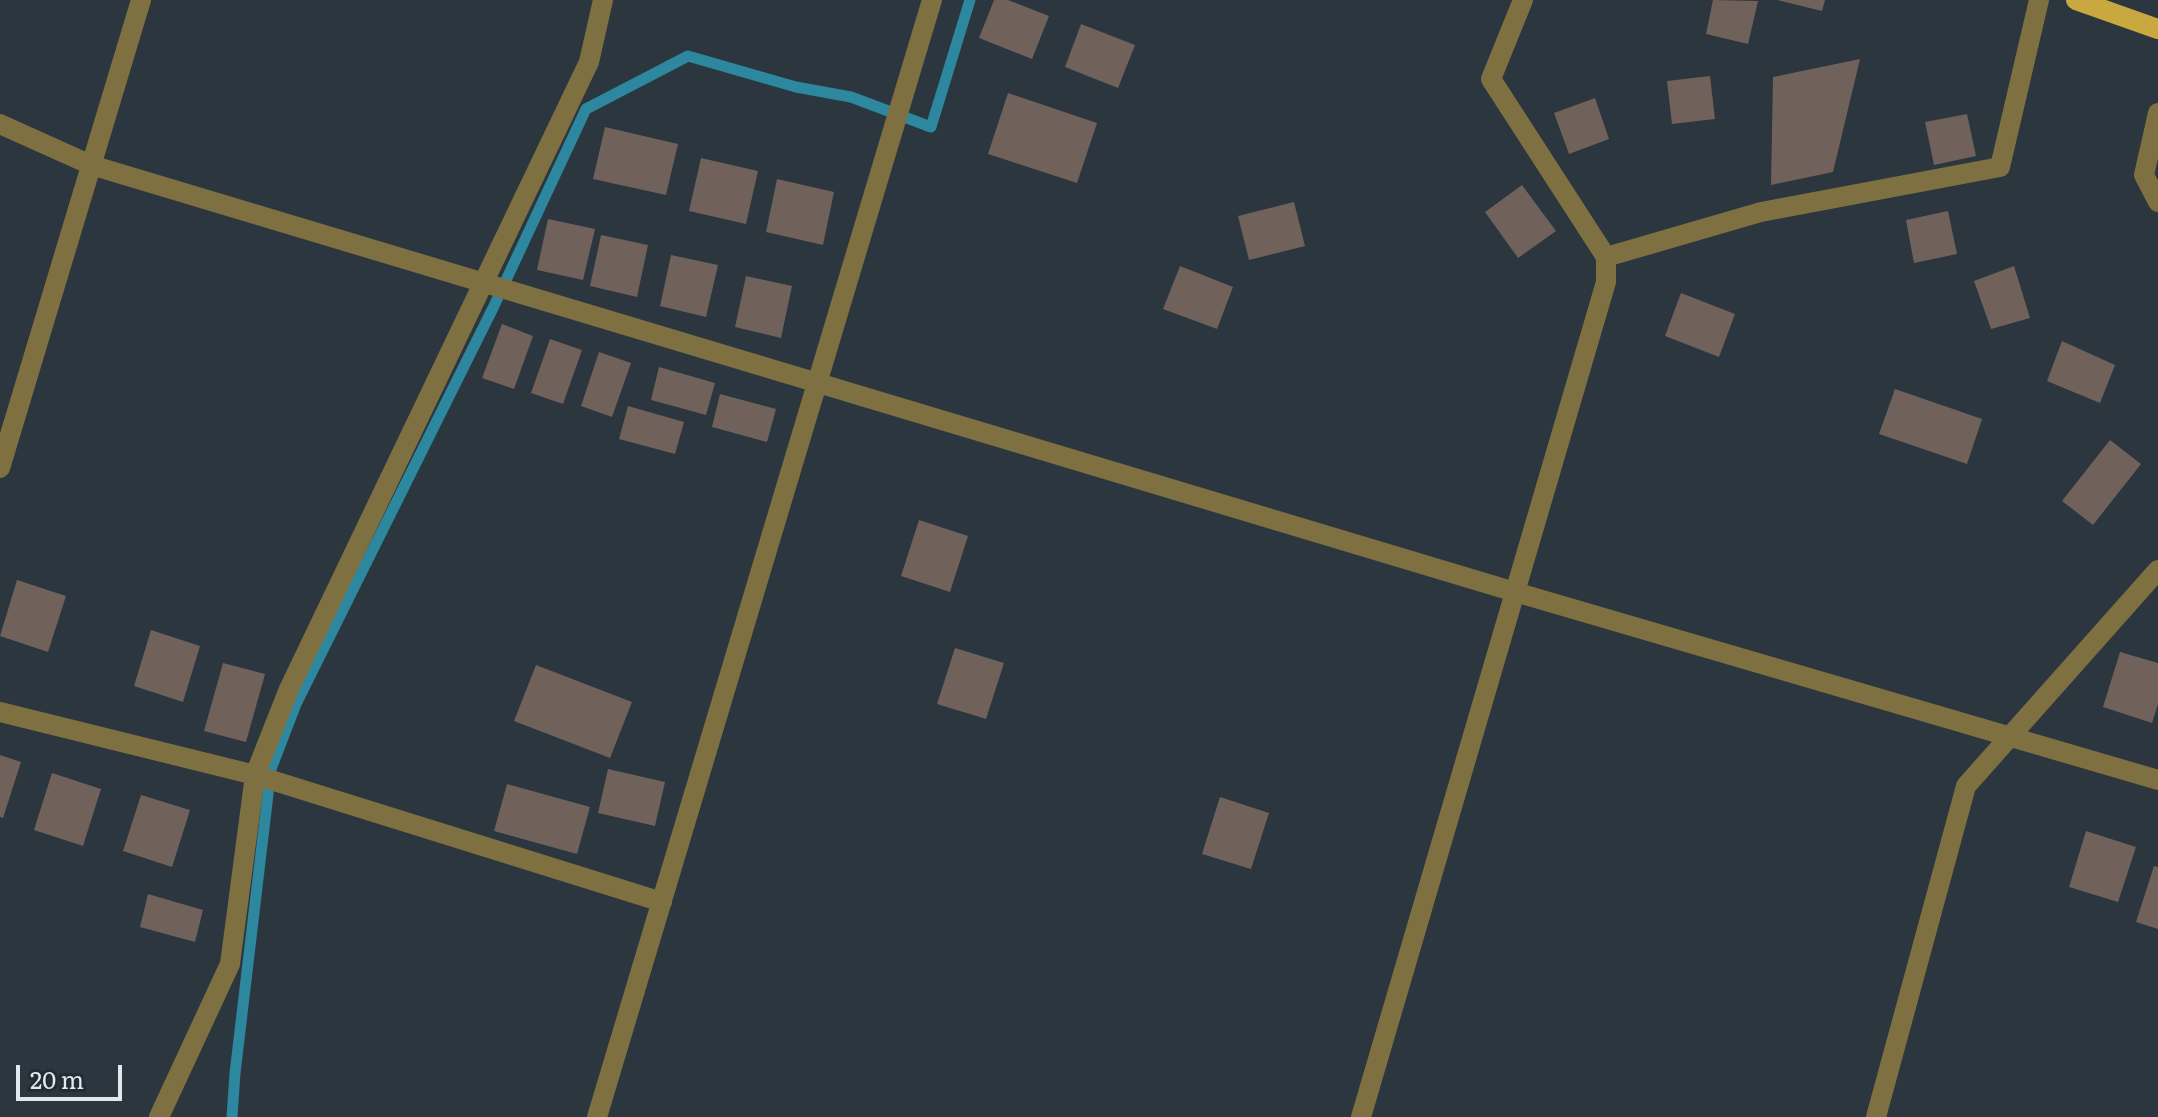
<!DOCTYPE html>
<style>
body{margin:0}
#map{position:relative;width:2158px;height:1117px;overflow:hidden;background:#2b363f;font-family:Literata,serif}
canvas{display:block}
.scale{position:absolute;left:16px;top:1065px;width:106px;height:36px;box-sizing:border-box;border:4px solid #e1e8ee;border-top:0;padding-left:10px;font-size:24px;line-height:28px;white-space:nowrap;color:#e1e8ee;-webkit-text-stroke:6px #222c35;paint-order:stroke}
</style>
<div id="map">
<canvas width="2158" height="1117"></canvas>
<div class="scale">20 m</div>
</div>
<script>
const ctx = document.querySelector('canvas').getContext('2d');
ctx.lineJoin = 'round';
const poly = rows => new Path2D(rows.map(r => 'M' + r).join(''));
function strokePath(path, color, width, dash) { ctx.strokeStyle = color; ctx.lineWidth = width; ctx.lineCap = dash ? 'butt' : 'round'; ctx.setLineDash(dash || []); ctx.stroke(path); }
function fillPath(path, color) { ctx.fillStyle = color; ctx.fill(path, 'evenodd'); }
strokePath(poly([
 [232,1117,235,1073,271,769,296,704,493,308,586,109,688,56,796,87,851,97,931,127,970,0]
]), '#2c879f', 11);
fillPath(poly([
 [994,0,1008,0,1049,16,1032,59,979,38],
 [1713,0,1758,1,1748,44,1706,34],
 [1777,0,1825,0,1822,11],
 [1081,24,1135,45,1118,88,1065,67],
 [1860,59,1833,172,1771,185,1773,77],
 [1710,76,1715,119,1672,124,1667,81],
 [1008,93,1097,123,1077,183,988,154],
 [1595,98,1609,139,1569,154,1554,113],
 [1967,114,1976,156,1934,165,1925,122],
 [605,127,678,144,666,195,593,179],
 [701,158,758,171,746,224,689,211],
 [777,179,834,192,823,245,766,232],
 [1522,185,1556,231,1518,258,1485,212],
 [1294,202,1305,246,1249,260,1238,216],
 [1948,211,1957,254,1914,263,1906,220],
 [548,219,595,229,583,280,537,270],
 [601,235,648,245,637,297,590,286],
 [671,255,718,265,706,317,660,306],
 [1180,266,1233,287,1217,329,1163,309],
 [2014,266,2030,318,1991,329,1974,281],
 [746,276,792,286,781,338,735,327],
 [1681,293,1735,314,1719,357,1665,336],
 [502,324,533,336,514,389,482,378],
 [550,339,582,350,563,404,531,393],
 [2062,341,2115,365,2100,403,2047,381],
 [599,352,631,363,612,417,581,406],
 [659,367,715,383,706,415,651,400],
 [1895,389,1982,419,1967,464,1879,434],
 [720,394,776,409,767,442,712,427],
 [628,406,684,422,675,454,619,439],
 [2110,440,2141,464,2093,525,2062,501],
 [919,520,968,536,950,592,901,576],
 [17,580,66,596,48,652,0,636],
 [151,630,200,646,183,702,134,686],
 [955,648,1004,663,986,719,937,704],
 [2120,652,2158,663,2158,704,2152,723,2103,707],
 [223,663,265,674,246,742,204,731],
 [536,665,632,702,610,758,514,721],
 [0,755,21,762,3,818,0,817],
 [608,769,665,782,655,826,598,813],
 [52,773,101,789,83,846,34,830],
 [507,784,590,807,577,854,494,831],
 [141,795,190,810,172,867,123,851],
 [1220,797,1269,813,1251,869,1202,854],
 [2086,831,2136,847,2118,902,2069,887],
 [2154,866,2158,867,2158,929,2136,922],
 [148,894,203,910,195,942,140,927]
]), '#70615a');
strokePath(poly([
 [2158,113,2144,175,2158,202],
 [0,124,91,165,1515,592,2158,780],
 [1606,257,1761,212,2000,167,2039,0],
 [0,468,141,0],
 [0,712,255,775,662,902],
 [159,1117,230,964,255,775,289,689,589,62,603,0],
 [597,1117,932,0],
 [1361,1117,1606,282,1606,257,1491,79,1523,0],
 [1876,1117,1966,786,2158,570]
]), '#7f7041', 20);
strokePath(poly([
 [2076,0,2158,29]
]), '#c9a93f', 20);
</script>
